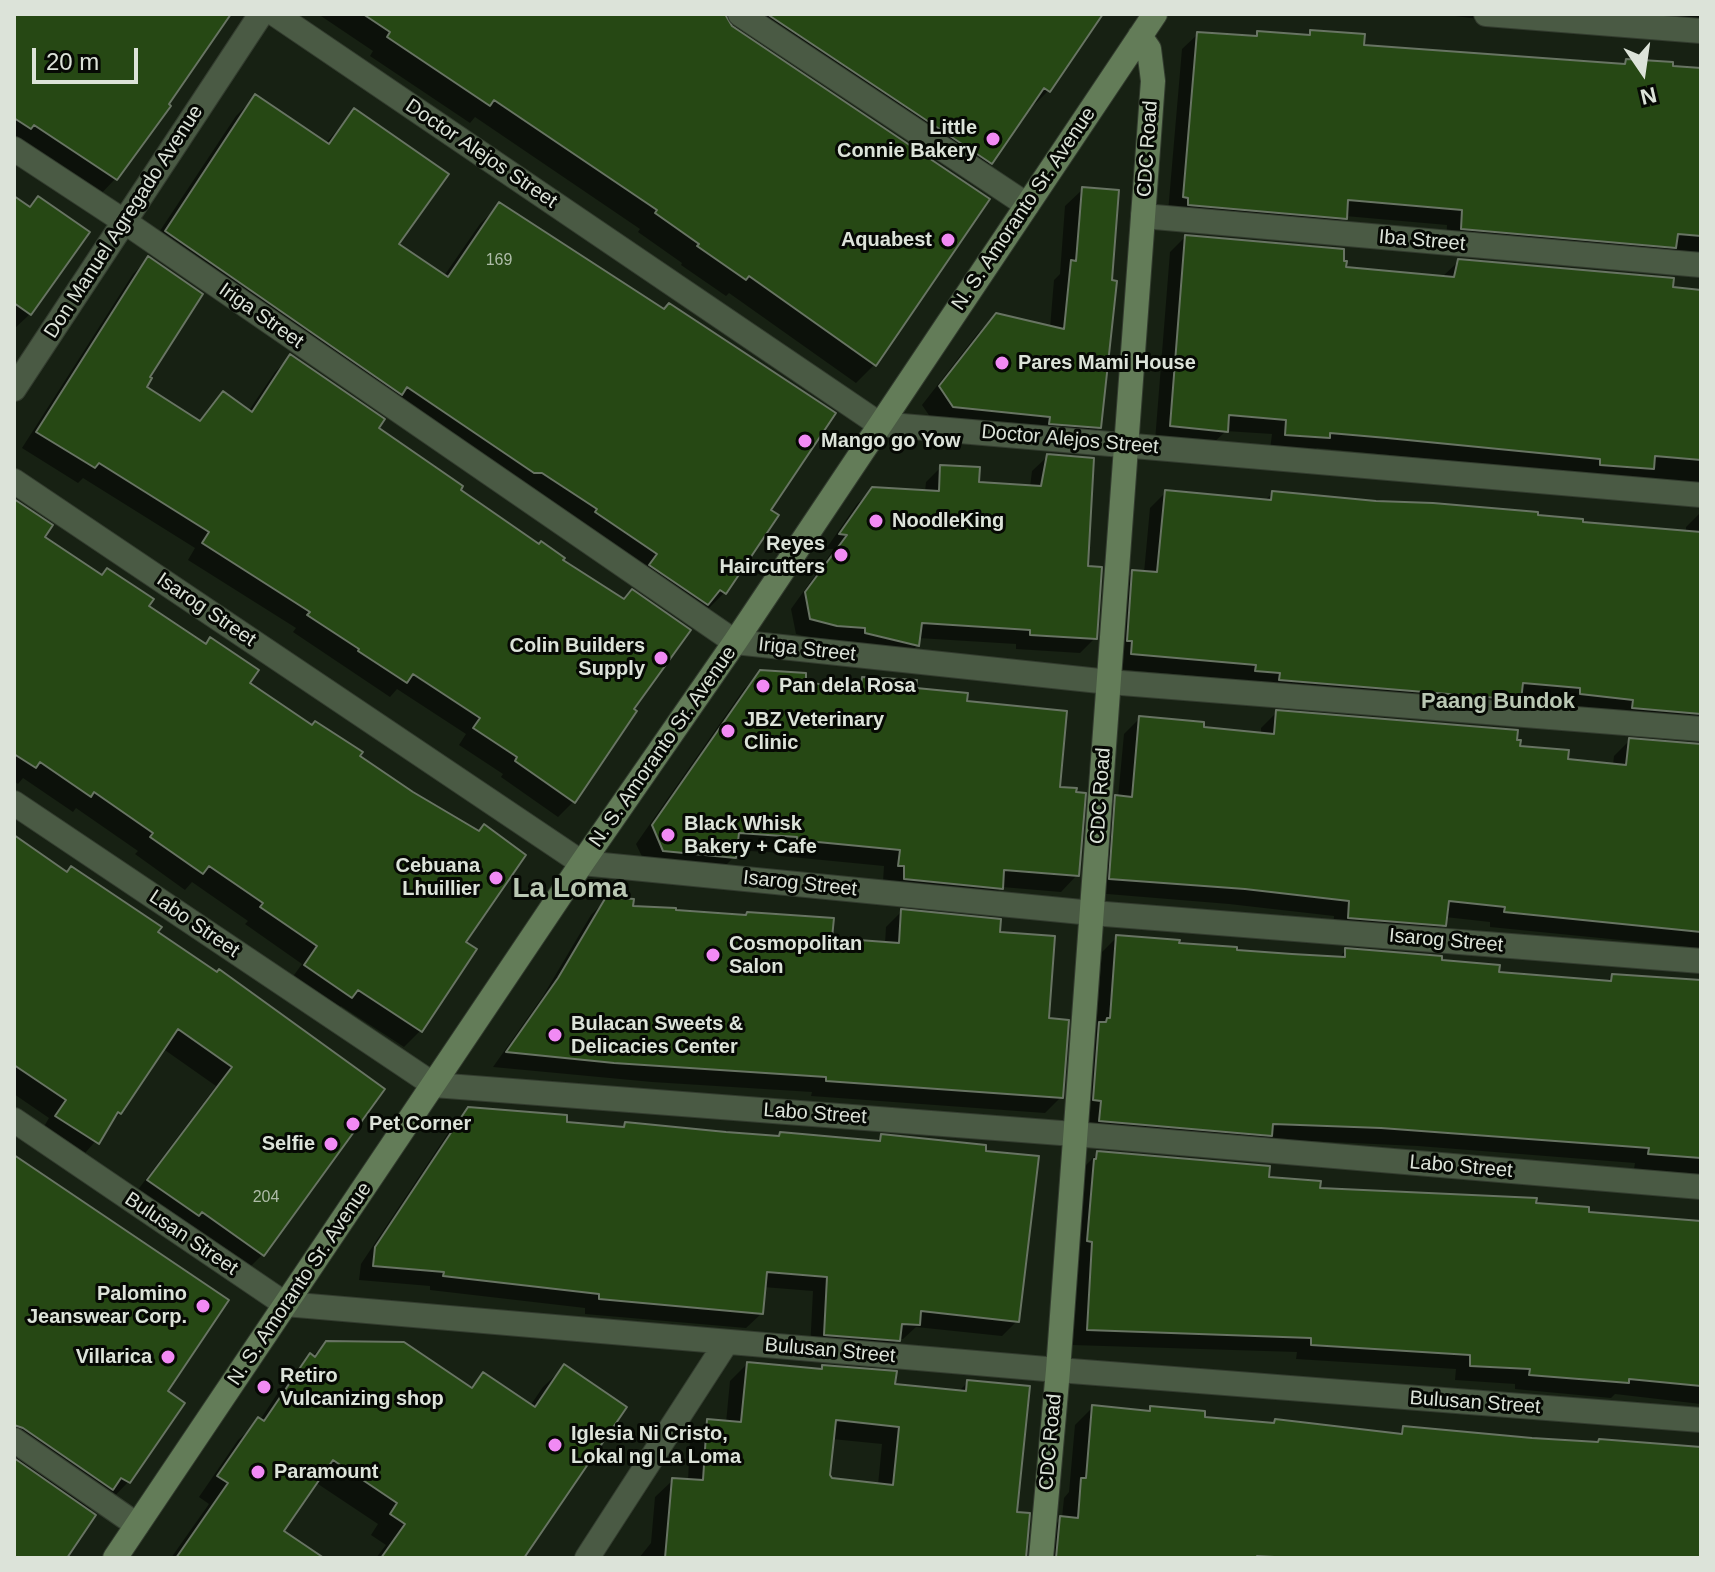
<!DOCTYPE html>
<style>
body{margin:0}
#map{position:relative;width:1715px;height:1572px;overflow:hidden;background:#172113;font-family:Arial,sans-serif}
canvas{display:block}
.frame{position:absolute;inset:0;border:16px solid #dce3d9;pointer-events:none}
.north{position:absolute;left:1603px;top:32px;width:80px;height:80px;-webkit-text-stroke:6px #060904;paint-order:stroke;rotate:167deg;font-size:22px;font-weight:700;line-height:32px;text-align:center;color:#dce3d9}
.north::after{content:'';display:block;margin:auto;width:28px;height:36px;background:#dce3d9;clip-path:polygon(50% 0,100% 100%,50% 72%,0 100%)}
.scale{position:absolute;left:32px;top:48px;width:106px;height:36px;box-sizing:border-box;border:4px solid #dce3d9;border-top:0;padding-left:10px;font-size:24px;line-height:28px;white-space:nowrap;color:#dce3d9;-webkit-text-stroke:6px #060904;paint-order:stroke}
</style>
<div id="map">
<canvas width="1715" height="1572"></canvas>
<div class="frame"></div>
<div class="north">N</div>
<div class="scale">20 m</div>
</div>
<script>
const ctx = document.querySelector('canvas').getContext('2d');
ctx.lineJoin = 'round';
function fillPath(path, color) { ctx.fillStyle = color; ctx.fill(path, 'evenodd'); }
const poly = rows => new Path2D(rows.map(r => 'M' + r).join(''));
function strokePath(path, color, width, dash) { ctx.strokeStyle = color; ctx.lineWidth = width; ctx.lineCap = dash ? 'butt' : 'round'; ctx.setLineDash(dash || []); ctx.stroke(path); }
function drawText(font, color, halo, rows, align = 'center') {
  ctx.font = font + ' Arial,sans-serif'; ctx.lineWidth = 6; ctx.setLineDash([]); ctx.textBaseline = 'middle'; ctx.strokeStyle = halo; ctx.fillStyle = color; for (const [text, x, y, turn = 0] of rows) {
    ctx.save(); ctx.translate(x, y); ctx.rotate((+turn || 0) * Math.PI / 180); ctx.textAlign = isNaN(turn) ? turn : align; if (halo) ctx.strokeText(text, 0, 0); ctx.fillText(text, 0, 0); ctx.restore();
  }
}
fillPath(poly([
 [14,14,228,14,166,105,168,106,115,179,99,196,14,144],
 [318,14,1100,14,1048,91,1030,109,1028,108,990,162,972,181,730,19,723,18,730,28,988,199,874,365,856,383,729,293,726,296,681,265,682,263,638,232,640,229,475,117,470,123,370,56,373,51],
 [1439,14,1502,14,1495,21],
 [1547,14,1701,14,1701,33],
 [1311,32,1362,47,1622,66,1626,61,1701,71,1701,252,1672,250,1659,262,1446,244,1447,225,1345,216,1329,233,1168,212,1182,49,1198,34,1254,37,1258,34,1306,37],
 [255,97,325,144,354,111,397,244,444,276,480,224,500,204,768,511,724,593,705,612,701,610,687,624,631,585,639,574,388,406,381,413,146,252,236,116],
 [1083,189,1099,427,1082,445,935,424,922,405,978,333,996,315,1050,328,1054,280,1060,274,1065,206],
 [14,198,28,208,38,199,30,314,14,329],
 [1185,237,1344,269,1443,276,1459,261,1701,292,1701,948,1490,927,1490,922,1445,917,1444,925,1428,940,1333,933,1334,916,1229,904,1095,893,1101,813,1118,798,1124,734,1140,718,1202,729,1261,734,1261,728,1277,712,1515,742,1518,748,1566,761,1613,765,1614,756,1630,740,1701,744,1699,737,1565,709,1566,703,1519,699,1504,714,1241,686,1241,680,1117,669,1117,587,1133,572,1144,573,1150,508,1166,492,1264,501,1273,493,1686,533,1686,527,1699,514,1700,505,1586,474,1317,448,1312,453,1270,450,1272,434,1226,431,1210,446,1155,441,1170,252],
 [148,259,147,378,144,387,198,422,223,393,248,412,275,372,290,357,376,428,458,490,631,709,573,802,558,817,501,777,503,774,459,745,466,734,397,689,390,697,293,632,296,628,188,560,195,548,83,478,78,483,22,448,133,274],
 [1048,456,1086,568,1095,638,1080,653,1016,649,1016,644,918,638,917,646,902,660,851,647,851,642,821,640,796,634,791,609,834,549,826,549,857,504,873,489,925,492,926,482,941,467,977,484,1030,487,1032,471],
 [14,501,42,537,147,606,247,684,358,757,464,943,421,1030,404,1047,341,1006,334,1013,289,982,302,964,245,924,248,921,192,882,185,890,135,854,138,851,76,808,73,812,23,778,18,784,14,781],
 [761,672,804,684,853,688,863,679,965,703,1058,789,1077,875,1061,892,1002,887,984,905,883,882,884,866,781,856,781,853,735,850,734,857,717,874,647,867,636,844,744,689],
 [14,837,382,1089,262,1255,244,1273,131,1199,216,1086,162,1048,120,1113,79,1160,39,1135,49,1118,14,1094],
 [607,899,631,908,744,917,747,914,830,940,885,944,886,927,902,911,998,934,1047,1020,1061,1097,1045,1113,811,1096,812,1092,652,1082,493,1067,543,996,591,915],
 [1117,937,1234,952,1338,959,1346,950,1440,962,1497,974,1606,982,1612,976,1701,982,1701,1174,1634,1169,1635,1163,1418,1146,1266,1139,1085,1136,1084,1039,1096,1027,1102,952],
 [469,1109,564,1123,621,1128,626,1124,777,1138,781,1134,875,1143,881,1136,1017,1321,1002,1336,916,1327,903,1339,898,1339,883,1355,810,1349,813,1291,763,1287,761,1314,746,1328,585,1314,585,1308,430,1290,430,1286,359,1280,361,1264,454,1124],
 [1098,1153,1266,1179,1318,1190,1534,1205,1587,1213,1701,1222,1701,1404,1615,1394,1611,1398,1515,1389,1515,1384,1455,1380,1456,1369,1296,1359,1297,1352,1072,1345,1083,1168],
 [14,1158,165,1391,128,1482,108,1503,102,1498,88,1512,64,1558,14,1558],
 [327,1343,469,1389,483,1374,530,1406,543,1387,564,1367,522,1558,376,1558,386,1545,371,1535,378,1524,315,1482,281,1532,320,1558,171,1558,209,1504,199,1497,238,1440,260,1420,289,1376],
 [747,1364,819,1371,823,1367,893,1386,958,1392,968,1382,1015,1513,1025,1558,639,1558,651,1543,655,1497,673,1480,688,1481,690,1439,708,1422,726,1423,730,1381],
 [832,1439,882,1444,878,1485,831,1480,828,1476],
 [1093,1407,1147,1412,1151,1408,1202,1419,1271,1425,1276,1421,1397,1435,1404,1428,1532,1440,1701,1448,1701,1558,1041,1558,1043,1536,1062,1518,1064,1498,1069,1492,1075,1425]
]), '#0007');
const building = poly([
 [14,14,231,14,169,104,171,106,117,180,34,125,31,129,14,118,14,14],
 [363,14,725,14,732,26,990,199,876,366,749,276,746,280,697,246,699,244,655,213,657,210,494,100,490,106,387,37,390,32,363,14],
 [767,14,1103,14,1050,92,1044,88,992,164,767,14],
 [1310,30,1365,34,1364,45,1625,64,1626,59,1673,62,1673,66,1701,68,1701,236,1678,234,1676,248,1461,229,1462,210,1348,200,1347,219,1188,205,1188,198,1183,197,1197,32,1257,36,1257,31,1310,35,1310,30],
 [255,94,329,144,354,108,449,174,399,244,448,277,499,202,664,309,669,303,836,413,771,510,779,515,726,594,720,590,708,605,649,565,657,554,595,512,597,509,542,473,534,473,407,387,402,395,165,231,255,94],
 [1082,187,1119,190,1112,280,1117,281,1101,428,1049,424,1050,417,953,407,939,386,996,313,1064,329,1071,260,1076,261,1082,187],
 [14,196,30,207,38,196,90,232,31,315,14,303,14,196],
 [1185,235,1344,249,1344,261,1347,261,1346,267,1454,277,1458,259,1674,278,1673,287,1701,290,1701,460,1655,456,1654,469,1600,465,1600,459,1387,438,1330,433,1330,438,1285,435,1286,420,1229,415,1228,432,1170,426,1185,235],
 [148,256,203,294,150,377,152,378,147,387,200,421,223,391,252,412,290,354,385,419,379,428,463,486,461,490,539,544,541,541,565,558,563,560,624,599,632,589,691,630,634,709,637,711,575,803,515,761,517,757,473,728,480,718,413,674,407,683,358,651,359,649,307,615,310,612,202,543,209,532,99,463,95,468,36,432,148,256],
 [1047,454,1094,458,1088,566,1102,567,1097,639,1030,635,1030,630,922,623,919,646,865,633,865,628,837,626,810,619,805,592,847,535,839,534,872,487,939,491,940,465,980,467,979,482,1041,486,1047,454],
 [1165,490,1271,500,1272,491,1376,501,1433,503,1538,512,1538,515,1583,519,1583,522,1701,532,1701,714,1632,708,1633,700,1580,694,1580,688,1523,683,1521,700,1279,680,1280,673,1255,671,1256,665,1131,654,1132,641,1127,641,1132,570,1157,572,1165,490],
 [14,499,53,525,45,537,102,575,107,568,154,599,149,606,206,644,210,637,259,670,250,683,312,725,315,721,363,752,360,756,413,792,479,831,484,824,526,855,466,942,477,949,422,1032,358,990,352,998,304,965,317,946,260,907,263,903,209,866,203,874,150,837,153,833,94,792,91,797,40,762,36,768,14,754,14,499],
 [760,670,806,673,806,683,861,687,862,677,917,680,916,688,968,693,967,701,1067,711,1060,787,1077,788,1076,792,1086,793,1079,876,1004,870,1003,889,904,879,904,866,898,866,900,850,797,840,797,837,739,833,736,858,663,851,652,825,760,670],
 [1276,710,1518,730,1517,740,1521,740,1520,746,1569,750,1568,759,1626,765,1629,738,1701,744,1701,932,1504,912,1505,907,1449,901,1446,926,1348,918,1349,901,1245,889,1109,879,1115,795,1132,797,1139,716,1204,722,1204,727,1274,734,1276,710],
 [14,835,67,872,71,866,162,927,158,932,217,972,219,969,385,1089,264,1256,202,1212,199,1216,147,1180,232,1067,178,1029,121,1114,118,1112,99,1144,55,1116,66,1100,14,1065,14,835],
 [606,897,634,899,633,906,676,908,676,910,746,915,747,912,834,918,832,938,899,943,901,909,1001,919,1000,932,1055,936,1049,1018,1069,1020,1063,1098,826,1081,826,1077,614,1063,506,1052,558,978,606,897],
 [1116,935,1180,940,1179,943,1237,947,1237,950,1292,954,1345,957,1345,948,1442,956,1442,960,1500,965,1499,972,1549,976,1611,981,1612,974,1701,980,1701,1158,1648,1154,1649,1148,1381,1128,1273,1124,1272,1136,1099,1121,1101,1101,1093,1100,1099,1022,1106,1022,1107,1018,1110,1018,1116,935],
 [468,1107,567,1115,567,1122,624,1127,625,1122,726,1132,779,1136,780,1132,880,1141,881,1134,986,1145,986,1151,1039,1156,1019,1322,921,1311,920,1325,902,1324,900,1341,824,1335,827,1277,767,1272,763,1314,599,1299,599,1294,443,1276,444,1272,373,1266,375,1247,468,1107],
 [1097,1151,1270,1166,1269,1177,1321,1181,1320,1188,1537,1198,1536,1203,1589,1207,1589,1212,1701,1221,1701,1386,1629,1379,1629,1383,1529,1375,1530,1369,1470,1366,1470,1355,1311,1345,1311,1338,1087,1330,1092,1242,1087,1241,1094,1159,1096,1159,1097,1151],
 [14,1155,229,1300,168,1391,185,1403,130,1483,121,1478,113,1490,23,1428,14,1425,14,1155],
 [326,1341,404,1342,472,1388,483,1372,535,1407,564,1364,627,1407,524,1558,381,1558,405,1524,390,1514,397,1503,333,1460,284,1531,324,1558,176,1558,228,1483,217,1476,258,1417,264,1421,310,1353,315,1357,326,1341],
 [747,1362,822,1369,822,1365,897,1371,895,1384,966,1391,967,1380,1030,1386,1017,1512,1030,1513,1026,1558,665,1558,672,1478,703,1480,707,1419,741,1422,747,1362],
 [836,1420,899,1427,893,1485,832,1478,830,1475,836,1420],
 [1092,1405,1150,1411,1150,1406,1205,1411,1205,1417,1274,1423,1275,1419,1402,1434,1403,1426,1532,1438,1598,1442,1599,1439,1701,1447,1701,1558,1292,1558,1257,1556,1257,1558,1056,1558,1060,1516,1078,1518,1081,1478,1086,1478,1092,1405],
 [14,1458,96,1515,67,1558,14,1558,14,1458]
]);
fillPath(building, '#264814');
strokePath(building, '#687463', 2);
const street = poly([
 [275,14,879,424,1701,495],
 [740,14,1027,205],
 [1486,14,1701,31],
 [14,149,125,222,735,642,1109,682,1701,729],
 [1143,216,1701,265],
 [14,389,261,14],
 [14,481,582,863,1092,913,1701,961],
 [14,803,434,1085,1074,1134,1701,1187],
 [14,1120,285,1304,1058,1370,1701,1420],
 [14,1440,137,1525],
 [587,1558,726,1343]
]);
const secondary = poly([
 [115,1558,582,863,735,642,1155,14],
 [1041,1558,1058,1370,1153,81,1149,49,1140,36]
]);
strokePath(street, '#333c2f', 26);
strokePath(secondary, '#333c2f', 26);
strokePath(street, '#4a5a44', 24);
strokePath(secondary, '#637c58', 24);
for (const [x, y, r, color] of [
 [993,139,8,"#f18af4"],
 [948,240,8,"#f18af4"],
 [1002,363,8,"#f18af4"],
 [805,441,8,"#f18af4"],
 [876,521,8,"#f18af4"],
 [841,555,8,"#f18af4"],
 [661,658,8,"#f18af4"],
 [763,686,8,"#f18af4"],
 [728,731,8,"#f18af4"],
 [668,835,8,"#f18af4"],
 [496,878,8,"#f18af4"],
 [713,955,8,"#f18af4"],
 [555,1035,8,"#f18af4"],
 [353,1124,8,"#f18af4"],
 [331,1144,8,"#f18af4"],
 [203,1306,8,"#f18af4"],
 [168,1357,8,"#f18af4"],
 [264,1387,8,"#f18af4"],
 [555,1445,8,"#f18af4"],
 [258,1472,8,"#f18af4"]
]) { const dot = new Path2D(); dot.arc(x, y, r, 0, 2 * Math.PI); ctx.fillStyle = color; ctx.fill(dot); strokePath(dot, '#060904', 3); }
drawText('16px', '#aebca8', null, [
 ["169",499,261],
 ["204",266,1198]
]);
drawText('bold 20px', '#dce3d9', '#060904', [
 ["Little",977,128,"right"],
 ["Connie Bakery",977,151,"right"],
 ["Aquabest",932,240,"right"],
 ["Pares Mami House",1018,363],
 ["Mango go Yow",821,441],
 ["NoodleKing",892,521],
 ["Reyes",825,544,"right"],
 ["Haircutters",825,567,"right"],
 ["Colin Builders",645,646,"right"],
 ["Supply",645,669,"right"],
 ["Pan dela Rosa",779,686],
 ["JBZ Veterinary",744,720],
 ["Clinic",744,743],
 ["Black Whisk",684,824],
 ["Bakery + Cafe",684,847],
 ["Cebuana",480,866,"right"],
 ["Lhuillier",480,889,"right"],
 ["Cosmopolitan",729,944],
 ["Salon",729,967],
 ["Bulacan Sweets &",571,1024],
 ["Delicacies Center",571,1047],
 ["Pet Corner",369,1124],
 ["Selfie",315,1144,"right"],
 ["Palomino",187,1294,"right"],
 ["Jeanswear Corp.",187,1317,"right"],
 ["Villarica",152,1357,"right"],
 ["Retiro",280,1376],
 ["Vulcanizing shop",280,1399],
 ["Iglesia Ni Cristo,",571,1434],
 ["Lokal ng La Loma",571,1457],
 ["Paramount",274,1472]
], 'left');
drawText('20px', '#dce3d9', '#060904', [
 ["CDC Road",1148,149,-86],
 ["Doctor Alejos Street",481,154,34],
 ["N. S. Amoranto Sr. Avenue",1024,209,-56],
 ["Don Manuel Agregado Avenue",124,222,-57],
 ["Iba Street",1422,241,5],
 ["Iriga Street",261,316,35],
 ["Doctor Alejos Street",1070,440,5],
 ["Isarog Street",206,610,34],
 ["Iriga Street",807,650,6],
 ["N. S. Amoranto Sr. Avenue",663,747,-55],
 ["CDC Road",1101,796,-86],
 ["Isarog Street",800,884,6],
 ["Labo Street",194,924,34],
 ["Isarog Street",1446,941,5],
 ["Labo Street",815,1114,4],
 ["Labo Street",1461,1167,5],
 ["Bulusan Street",181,1234,34],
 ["N. S. Amoranto Sr. Avenue",300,1284,-56],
 ["Bulusan Street",830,1351,5],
 ["Bulusan Street",1475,1403,4],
 ["CDC Road",1051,1442,-85]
]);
drawText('bold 22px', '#b9c7b3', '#060904', [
 ["Paang Bundok",1498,702]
]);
drawText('bold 28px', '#b9c7b3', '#060904', [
 ["La Loma",570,889]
]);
</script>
